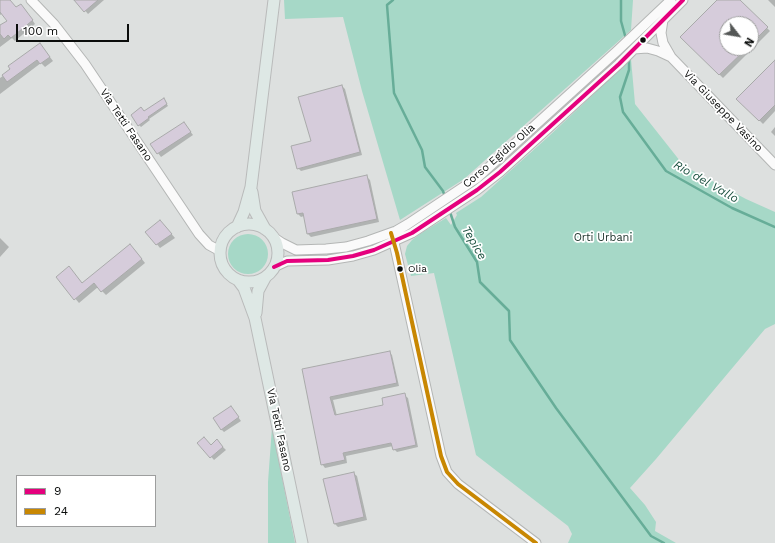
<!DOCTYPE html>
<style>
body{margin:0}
#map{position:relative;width:775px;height:543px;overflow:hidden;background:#dde0df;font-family:"Work Sans",sans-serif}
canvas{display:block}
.legend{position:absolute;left:16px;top:475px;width:140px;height:52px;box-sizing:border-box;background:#fff;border:1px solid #9d9e9e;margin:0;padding:5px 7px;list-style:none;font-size:12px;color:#0b0d0c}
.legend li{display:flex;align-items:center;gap:8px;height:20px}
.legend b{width:20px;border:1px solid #9d9e9e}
.north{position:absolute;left:719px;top:16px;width:40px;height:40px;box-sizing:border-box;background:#fff;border:1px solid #9d9e9e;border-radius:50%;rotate:121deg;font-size:11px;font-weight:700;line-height:16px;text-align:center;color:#0b0d0c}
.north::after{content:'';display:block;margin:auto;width:14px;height:18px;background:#545756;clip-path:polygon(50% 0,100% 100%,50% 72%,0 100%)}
.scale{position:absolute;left:16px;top:24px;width:113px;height:18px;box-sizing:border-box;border:2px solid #0b0d0c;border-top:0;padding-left:5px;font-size:12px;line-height:14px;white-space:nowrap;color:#0b0d0c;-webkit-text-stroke:3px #fff;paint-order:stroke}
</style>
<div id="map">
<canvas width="775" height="543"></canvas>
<ul class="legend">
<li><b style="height:5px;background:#e5007d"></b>9</li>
<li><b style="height:5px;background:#c88702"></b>24</li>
</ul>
<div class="north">N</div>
<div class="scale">100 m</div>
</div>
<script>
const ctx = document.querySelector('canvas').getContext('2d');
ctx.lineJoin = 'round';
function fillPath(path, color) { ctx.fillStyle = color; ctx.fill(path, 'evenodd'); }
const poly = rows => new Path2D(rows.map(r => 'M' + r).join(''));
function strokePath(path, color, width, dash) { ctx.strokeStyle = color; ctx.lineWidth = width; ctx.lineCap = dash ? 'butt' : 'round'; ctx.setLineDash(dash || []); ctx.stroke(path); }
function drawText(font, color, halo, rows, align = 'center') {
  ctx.font = font + ' "Work Sans",sans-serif'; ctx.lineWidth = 3.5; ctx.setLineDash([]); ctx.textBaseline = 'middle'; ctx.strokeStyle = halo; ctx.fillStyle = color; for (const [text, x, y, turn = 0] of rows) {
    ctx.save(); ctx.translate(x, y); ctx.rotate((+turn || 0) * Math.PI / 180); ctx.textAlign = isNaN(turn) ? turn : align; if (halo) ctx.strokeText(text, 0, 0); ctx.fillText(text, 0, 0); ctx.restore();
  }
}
fillPath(poly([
 [284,0,633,0,631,30,464,179,400,220,362,91,343,17,285,19],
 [631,59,635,104,684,166,746,199,775,212,775,324,765,329,656,459,630,488,645,505,656,522,655,531,676,543,568,543,572,534,568,526,476,455,434,273,411,276,405,254,407,246,412,240,423,232,446,218,451,225,457,215,456,213,481,197,548,137],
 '228 254a20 20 0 1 1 40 0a20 20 0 1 1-40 0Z',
 [272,427,295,543,268,543,268,482]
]), '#a6d8c7');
fillPath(poly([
 [0,0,9,0,16,8,24,8,35,24,15,41,12,38,0,47,0,27,8,21,3,13,0,15],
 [76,0,104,0,88,14],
 [718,0,739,0,770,31,723,78,681,37],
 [727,24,751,24,751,48,727,48],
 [768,0,775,0,775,7],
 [43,48,53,61,45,67,41,63,0,94,0,78],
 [775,61,775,111,763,124,738,99],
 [342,86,345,89,362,155,301,171,298,168],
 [165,101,168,106,149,119,150,120,141,127,139,125,144,112],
 [184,123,193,135,161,157,152,145],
 [775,127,775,136,771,132],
 [367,177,370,180,379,222,311,237,308,234,304,216,301,217,297,213],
 [163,224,175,238,160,248,147,232],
 [0,238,9,247,0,257],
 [134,249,145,263,106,295,98,287,79,303,57,277,72,271,83,284],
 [389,352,392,355,399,386,333,400,337,416,384,406,404,395,408,398,418,447,397,452,394,449,393,446,346,456,347,463,325,468,322,464,303,370],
 [231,407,241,421,224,432,221,429],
 [199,443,211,446,220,444,226,450,214,460],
 [353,473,357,476,367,520,338,527,335,524,324,480]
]), '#0003');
strokePath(poly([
 [393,0,387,5,394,93,422,150,425,167,443,191,455,227,477,262,480,282,509,311,510,340,556,408,651,536,664,543],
 [621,0,621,21,626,39],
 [629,58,629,70,620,97,623,112,666,171,732,208,775,227]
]), '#67ad98', 2.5);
const building = poly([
 [0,0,10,0,16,7,21,4,33,20,11,38,8,35,4,39,0,34,0,25,7,21,0,12,0,0],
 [74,0,98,0,84,12,74,0],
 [717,0,740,0,768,27,751,44,751,24,727,24,727,48,747,48,719,75,680,37,717,0],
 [40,43,50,57,40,64,37,60,7,82,2,75,10,69,8,66,40,43],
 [775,60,775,105,759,121,736,99,775,60],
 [342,85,360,152,297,169,291,146,311,141,298,97,342,85],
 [164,98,167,104,148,117,149,118,138,126,131,115,141,107,144,111,164,98],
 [184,122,191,132,157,154,150,144,184,122],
 [367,175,377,219,307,234,303,213,297,214,292,192,367,175],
 [160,220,172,234,156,245,145,232,160,220],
 [130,244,142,259,101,292,94,283,74,300,56,277,69,266,82,283,130,244],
 [390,351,397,383,330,397,335,415,383,405,382,398,405,393,416,445,393,450,391,443,343,453,345,460,321,465,302,369,390,351],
 [231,406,239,417,221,430,213,418,231,406],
 [204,437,211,445,217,439,223,447,210,458,197,443,204,437],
 [354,472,364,517,334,524,323,479,354,472]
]);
fillPath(building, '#d6ccdb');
strokePath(building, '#a9aaaa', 1);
const minor = poly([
 [31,0,54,24,85,64,199,234,209,245,220,251],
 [663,20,661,33,663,43,671,57,775,165],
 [634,49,647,48,658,51,671,57],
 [273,237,282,243,296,250,326,249,346,247,368,241,396,231,408,224,477,178,617,51,671,0],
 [393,238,441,456,447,472,458,484,536,543],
 [274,267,287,261,328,260,353,256,374,250,412,233,477,190,500,172,619,64,683,0]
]);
const major = poly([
 [252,192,255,211,265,229],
 '220 253a29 29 0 1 1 58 0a29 29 0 1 1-58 0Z',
 [237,227,244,212,251,187,274,0],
 [238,280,244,288,255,318,302,543],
 [256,313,258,291,265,278]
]);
strokePath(minor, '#b4b6b5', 11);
strokePath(major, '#b9baba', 13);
strokePath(minor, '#fafafa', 9);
strokePath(major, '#dee8e5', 11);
strokePath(poly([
 [274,267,287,261,328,260,353,256,374,250,412,233,477,190,500,172,619,64,683,0]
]), '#e5007d', 4);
strokePath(poly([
 [391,233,397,253,441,456,447,472,458,484,536,543]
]), '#c88702', 4);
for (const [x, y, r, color] of [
 [643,40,3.5,"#0b0d0c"],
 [400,269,3.5,"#0b0d0c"]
]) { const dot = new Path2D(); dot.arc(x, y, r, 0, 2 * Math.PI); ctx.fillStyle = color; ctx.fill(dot); strokePath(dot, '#fff', 1.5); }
drawText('10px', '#0b0d0c', '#fff', [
 ["Olia",408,269]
], 'left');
drawText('11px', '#0b0d0c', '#fff', [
 ["Via Giuseppe Vasino",723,111,46],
 ["Via Tetti Fasano",126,125,56],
 ["Corso Egidio Olia",499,156,-41],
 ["Via Tetti Fasano",279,430,78]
]);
drawText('11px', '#1a3028', '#fff', [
 ["Orti Urbani",603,238]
]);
drawText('italic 12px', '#1e5342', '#fff', [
 ["Rio del Vallo",706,182,30],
 ["Tepice",474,243,60]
]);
</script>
